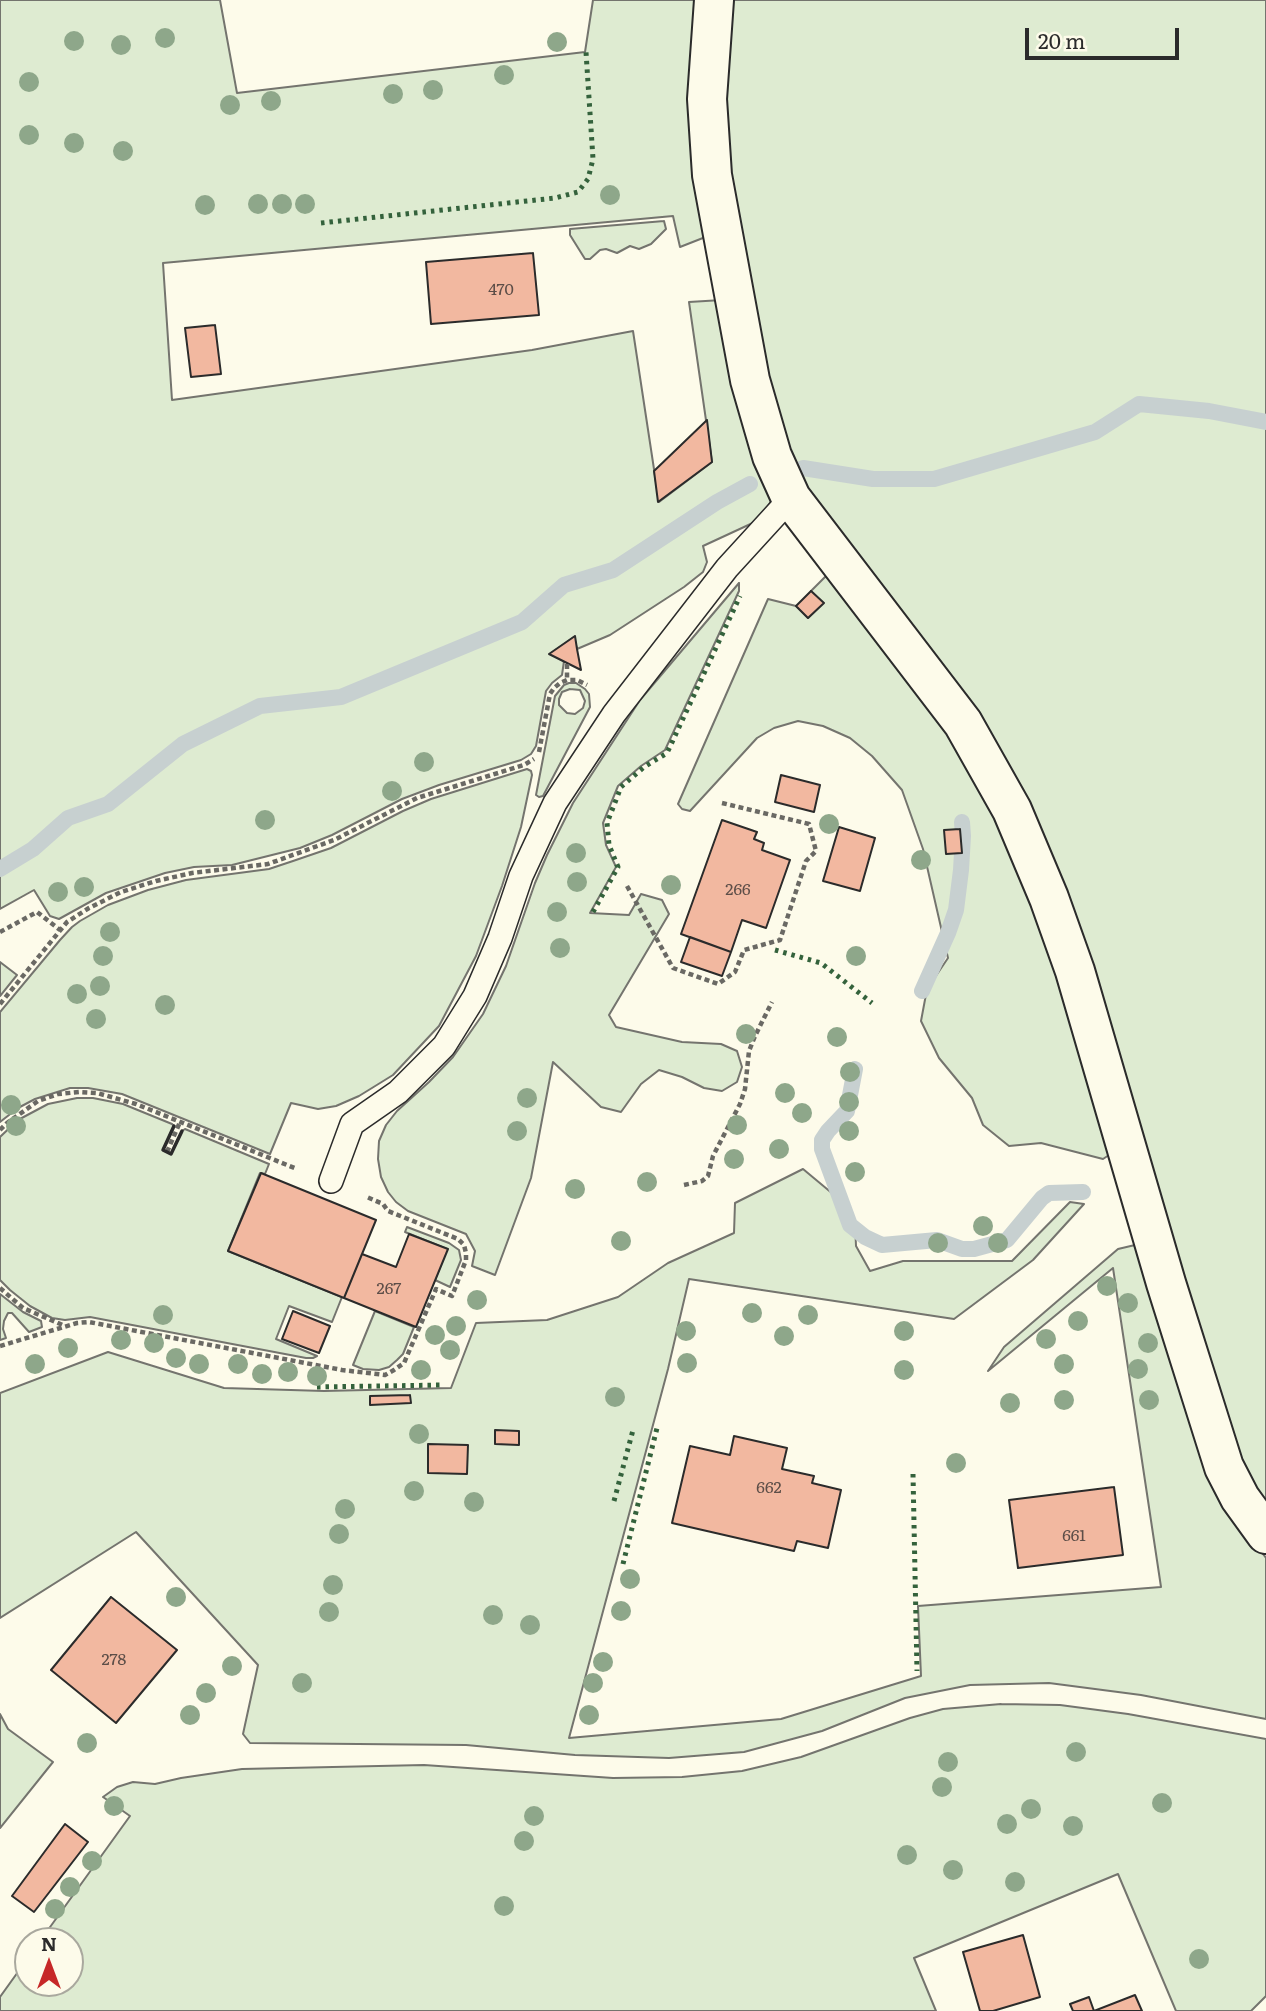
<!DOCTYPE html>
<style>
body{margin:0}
#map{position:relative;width:1266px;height:2011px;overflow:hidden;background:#fdfbea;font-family:Literata,serif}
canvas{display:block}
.north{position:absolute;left:14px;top:1927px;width:70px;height:70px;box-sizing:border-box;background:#fdfbea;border:2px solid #a9a89e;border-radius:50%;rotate:0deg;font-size:19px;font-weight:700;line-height:28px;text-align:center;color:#2b2b2b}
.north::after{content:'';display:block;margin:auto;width:24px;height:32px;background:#c62828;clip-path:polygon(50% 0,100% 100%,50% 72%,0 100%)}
.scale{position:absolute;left:1025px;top:28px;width:154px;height:32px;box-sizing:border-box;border:4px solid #2b2b2b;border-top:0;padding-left:9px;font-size:21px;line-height:24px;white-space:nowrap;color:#2b2b2b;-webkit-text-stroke:5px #fdfbea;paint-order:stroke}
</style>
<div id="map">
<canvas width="1266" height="2011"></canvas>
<div class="north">N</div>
<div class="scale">20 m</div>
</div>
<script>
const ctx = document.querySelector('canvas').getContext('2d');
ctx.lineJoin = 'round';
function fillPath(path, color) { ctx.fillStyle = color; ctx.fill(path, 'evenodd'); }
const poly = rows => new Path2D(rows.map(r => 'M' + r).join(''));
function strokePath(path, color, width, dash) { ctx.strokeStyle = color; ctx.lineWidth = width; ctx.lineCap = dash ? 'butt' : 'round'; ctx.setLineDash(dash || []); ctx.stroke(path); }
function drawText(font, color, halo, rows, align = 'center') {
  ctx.font = font + ' Literata,serif'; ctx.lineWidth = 5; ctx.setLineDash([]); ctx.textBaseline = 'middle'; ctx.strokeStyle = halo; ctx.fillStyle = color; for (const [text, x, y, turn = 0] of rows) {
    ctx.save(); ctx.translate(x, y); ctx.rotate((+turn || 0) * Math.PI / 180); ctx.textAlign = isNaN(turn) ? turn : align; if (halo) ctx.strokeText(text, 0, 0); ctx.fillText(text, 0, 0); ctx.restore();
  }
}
const green = poly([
 [0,0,220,0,237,93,585,52,593,0,700,0,708,236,680,247,673,216,163,263,172,400,532,350,633,331,659,502,712,462,689,302,722,300,772,500,757,521,703,546,707,562,703,572,684,587,610,635,577,649,574,637,550,654,564,661,562,675,552,683,546,691,536,746,531,754,521,760,439,785,402,799,332,835,300,848,232,865,194,867,165,873,106,893,59,919,50,916,34,890,0,909,0,0],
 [728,0,1266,0,1266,1517,1232,1456,1092,975,803,487,771,400,729,190,721,83,728,0],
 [664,221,666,229,651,244,639,249,630,246,617,253,606,249,600,250,590,259,585,259,570,235,570,229,664,221],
 [835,576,952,732,1035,897,1115,1151,1103,1159,1041,1143,1009,1146,983,1125,972,1098,939,1058,921,1021,927,989,948,958,923,849,902,790,872,756,850,738,823,726,798,721,774,728,757,738,690,811,682,809,678,804,768,599,796,606,808,618,823,603,811,591,825,577,835,576],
 [739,583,739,591,665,750,641,766,618,786,603,823,606,845,616,867,590,913,629,915,641,894,662,900,669,914,609,1015,616,1027,682,1042,721,1044,737,1051,742,1067,737,1082,722,1091,704,1088,682,1077,659,1070,641,1084,621,1112,601,1107,553,1062,531,1178,495,1275,472,1266,475,1251,466,1234,408,1211,396,1202,388,1192,381,1177,378,1159,379,1141,386,1125,397,1111,429,1082,453,1057,483,1014,506,966,535,883,547,855,573,803,640,700,739,583],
 [569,683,576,683,585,689,589,694,590,707,543,796,539,797,536,795,555,696,564,685,569,683],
 [570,689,580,690,585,701,583,708,575,714,567,713,559,705,559,699,562,692,570,689],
 [527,769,531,771,532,775,521,827,502,886,476,956,439,1026,393,1075,359,1096,336,1106,318,1109,291,1103,270,1154,122,1094,88,1088,70,1088,35,1099,18,1108,0,1122,0,1012,60,940,72,927,80,921,108,905,148,890,186,880,269,869,293,861,331,848,403,811,431,799,527,769],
 [0,962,17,975,0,996,0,962],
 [77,1098,93,1098,123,1104,172,1124,174,1126,163,1150,171,1154,182,1131,185,1129,269,1164,265,1174,260,1173,228,1251,342,1297,332,1322,289,1306,276,1339,317,1356,313,1358,306,1358,90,1317,65,1320,52,1318,30,1306,10,1290,0,1280,0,1137,18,1120,48,1104,77,1098],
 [803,1169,833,1194,855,1222,856,1246,870,1271,903,1261,1012,1261,1070,1202,1084,1204,1033,1260,954,1319,689,1279,668,1369,569,1738,781,1719,921,1676,918,1606,1161,1587,1113,1268,988,1371,1004,1347,1118,1249,1135,1245,1145,1247,1229,1508,1266,1558,1266,1719,1141,1695,1049,1683,970,1685,905,1698,822,1731,744,1752,669,1758,575,1755,466,1745,250,1743,243,1734,258,1665,136,1532,0,1618,0,1393,108,1352,224,1388,324,1391,451,1388,476,1323,547,1320,618,1297,668,1263,734,1233,735,1203,803,1169],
 [407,1227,449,1243,459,1250,461,1260,450,1287,435,1280,447,1249,405,1232,407,1227],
 [0,1294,23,1312,41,1321,42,1327,29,1332,12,1313,8,1313,4,1321,3,1329,6,1338,0,1340,0,1294],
 [375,1311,414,1327,403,1354,397,1360,389,1367,379,1370,363,1369,353,1365,375,1311],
 [1001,1704,1060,1705,1128,1714,1266,1739,1266,1996,1251,2011,1176,2011,1118,1874,914,1958,936,2011,0,2011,0,1997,28,1958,28,1983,70,1983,70,1941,40,1941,130,1816,103,1797,117,1787,133,1782,155,1784,181,1778,242,1769,424,1765,613,1778,682,1777,742,1771,801,1757,910,1718,943,1709,1001,1704],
 [0,1714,8,1729,53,1762,0,1828,0,1714]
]);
fillPath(green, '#deebd1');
strokePath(green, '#74746e', 2);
strokePath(poly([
 [803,468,873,479,934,479,1095,432,1139,404,1209,411,1266,422],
 [0,869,33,849,68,818,108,804,183,744,260,706,341,697,522,622,564,585,613,570,717,502,750,484],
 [922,991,948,933,956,910,961,870,963,836,962,822],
 [855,1069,847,1111,828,1131,822,1140,822,1149,850,1225,865,1237,882,1245,937,1240,962,1249,974,1249,1007,1240,1042,1198,1049,1193,1083,1192]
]), '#c7d0d0', 16);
const building = poly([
 [533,253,539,315,431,324,426,262,533,253],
 [215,325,221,374,191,377,185,328,215,325],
 [707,420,712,462,658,502,654,471,707,420],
 [811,591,824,603,808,618,796,606,811,591],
 [575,636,577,649,581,670,549,654,575,636],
 [781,775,820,785,814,812,775,802,781,775],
 [722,820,757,832,754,839,764,843,762,850,790,860,766,928,742,920,731,952,681,934,722,820],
 [839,827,875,838,860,891,823,881,839,827],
 [960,829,962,853,946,854,944,830,960,829],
 [690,937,731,952,722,976,681,962,690,937],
 [261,1173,376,1220,344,1298,228,1251,261,1173],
 [409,1234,448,1249,416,1327,344,1298,362,1254,396,1267,409,1234],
 [293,1311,330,1326,319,1353,282,1339,293,1311],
 [410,1395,411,1403,370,1405,370,1396,410,1395],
 [495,1430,519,1431,519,1445,495,1444,495,1430],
 [734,1436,787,1448,782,1469,814,1476,812,1483,841,1490,828,1548,797,1541,794,1551,672,1523,690,1446,730,1455,734,1436],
 [428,1444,468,1445,467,1474,428,1473,428,1444],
 [1114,1487,1123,1555,1018,1568,1009,1500,1114,1487],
 [111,1597,177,1650,116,1723,51,1670,111,1597],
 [65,1824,88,1842,34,1912,12,1896,65,1824],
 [1023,1935,1040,1997,993,2011,980,2011,963,1952,1023,1935],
 [1135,1995,1142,2011,1094,2011,1135,1995],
 [1089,1997,1094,2011,1073,2011,1070,2004,1089,1997]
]);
fillPath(building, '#f2b8a0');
strokePath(building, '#2b2b2b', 2);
const lane = poly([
 [331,1181,352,1124,398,1092,444,1046,475,996,500,938,521,876,548,818,555,803,614,714,727,568,791,498]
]);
const street = poly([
 [714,0,707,99,712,175,750,380,772,456,791,498,963,723,1012,810,1049,898,1075,971,1166,1283,1224,1467,1240,1498,1266,1534]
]);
strokePath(lane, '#2b2b2b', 26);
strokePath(street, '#2b2b2b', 42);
strokePath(poly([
 [567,664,567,680],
 [539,752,550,694,554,688,560,683,567,680,577,680,587,685],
 [627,886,673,968,718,984,735,972,744,950,780,940,806,861,816,851,809,824,722,803],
 [0,932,37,912,60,930],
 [0,1004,67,922,89,908,121,892,156,881,192,873,268,864,334,840,417,798,524,765,534,759],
 [0,1130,7,1123,38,1101,58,1094,80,1092,97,1093,136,1104,297,1169],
 [167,1152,180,1122],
 [684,1185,702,1181,708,1176,713,1156,740,1104,745,1089,749,1051,755,1036,772,1002],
 [0,1288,23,1308,65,1326],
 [0,1346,77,1323,89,1322,342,1370,385,1375,394,1370,404,1363,436,1289,452,1296,466,1260,466,1253,464,1245,458,1239,388,1211,383,1204,367,1197]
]), '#6a6964', 4.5, [5, 3.5]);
strokePath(lane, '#fdfbea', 23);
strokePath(street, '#fdfbea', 38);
strokePath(poly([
 [321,223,555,198,578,192,588,179,593,159,586,52],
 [593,912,618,867,609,845,607,823,621,787,644,767,667,753,740,596],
 [775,950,821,963,872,1003],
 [317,1387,443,1385],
 [913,1474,917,1671],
 [614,1501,633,1430],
 [623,1564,658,1424]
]), '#34623c', 5, [3.5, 5]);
strokePath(poly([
 [174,1126,163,1150,171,1154,182,1131]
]), '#2b2b2b', 3.5);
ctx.fillStyle = '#8ea78a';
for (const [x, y] of [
 [165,38],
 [74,41],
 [557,42],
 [121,45],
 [504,75],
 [29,82],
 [433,90],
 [393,94],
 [271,101],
 [230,105],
 [29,135],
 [74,143],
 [123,151],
 [610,195],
 [258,204],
 [282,204],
 [305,204],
 [205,205],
 [424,762],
 [392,791],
 [265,820],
 [829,824],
 [576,853],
 [921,860],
 [577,882],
 [671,885],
 [84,887],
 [58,892],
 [557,912],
 [110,932],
 [560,948],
 [103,956],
 [856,956],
 [100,986],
 [77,994],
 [165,1005],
 [96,1019],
 [746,1034],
 [837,1037],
 [850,1072],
 [785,1093],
 [527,1098],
 [849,1102],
 [11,1105],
 [802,1113],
 [737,1125],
 [16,1126],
 [517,1131],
 [849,1131],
 [779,1149],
 [734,1159],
 [855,1172],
 [647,1182],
 [575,1189],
 [983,1226],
 [621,1241],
 [938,1243],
 [998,1243],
 [1107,1286],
 [477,1300],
 [1128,1303],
 [752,1313],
 [163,1315],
 [808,1315],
 [1078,1321],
 [456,1326],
 [686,1331],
 [904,1331],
 [435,1335],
 [784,1336],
 [1046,1339],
 [121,1340],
 [154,1343],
 [1148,1343],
 [68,1348],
 [450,1350],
 [176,1358],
 [687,1363],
 [35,1364],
 [199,1364],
 [238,1364],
 [1064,1364],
 [1138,1369],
 [421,1370],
 [904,1370],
 [288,1372],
 [262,1374],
 [317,1376],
 [615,1397],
 [1064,1400],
 [1149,1400],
 [1010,1403],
 [419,1434],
 [956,1463],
 [414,1491],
 [474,1502],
 [345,1509],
 [339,1534],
 [630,1579],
 [333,1585],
 [176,1597],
 [621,1611],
 [329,1612],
 [493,1615],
 [530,1625],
 [603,1662],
 [232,1666],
 [302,1683],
 [593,1683],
 [206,1693],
 [190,1715],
 [589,1715],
 [87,1743],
 [1076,1752],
 [948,1762],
 [942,1787],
 [1162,1803],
 [114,1806],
 [1031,1809],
 [534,1816],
 [1007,1824],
 [1073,1826],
 [524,1841],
 [907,1855],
 [92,1861],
 [953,1870],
 [1015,1882],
 [70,1887],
 [504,1906],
 [55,1909],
 [1199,1959]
]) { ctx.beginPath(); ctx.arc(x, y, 10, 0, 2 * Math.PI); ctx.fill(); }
drawText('16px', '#5d4e48', null, [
 ["470",501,290],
 ["266",738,890],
 ["267",389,1289],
 ["662",769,1488],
 ["661",1074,1536],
 ["278",114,1660]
]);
</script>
